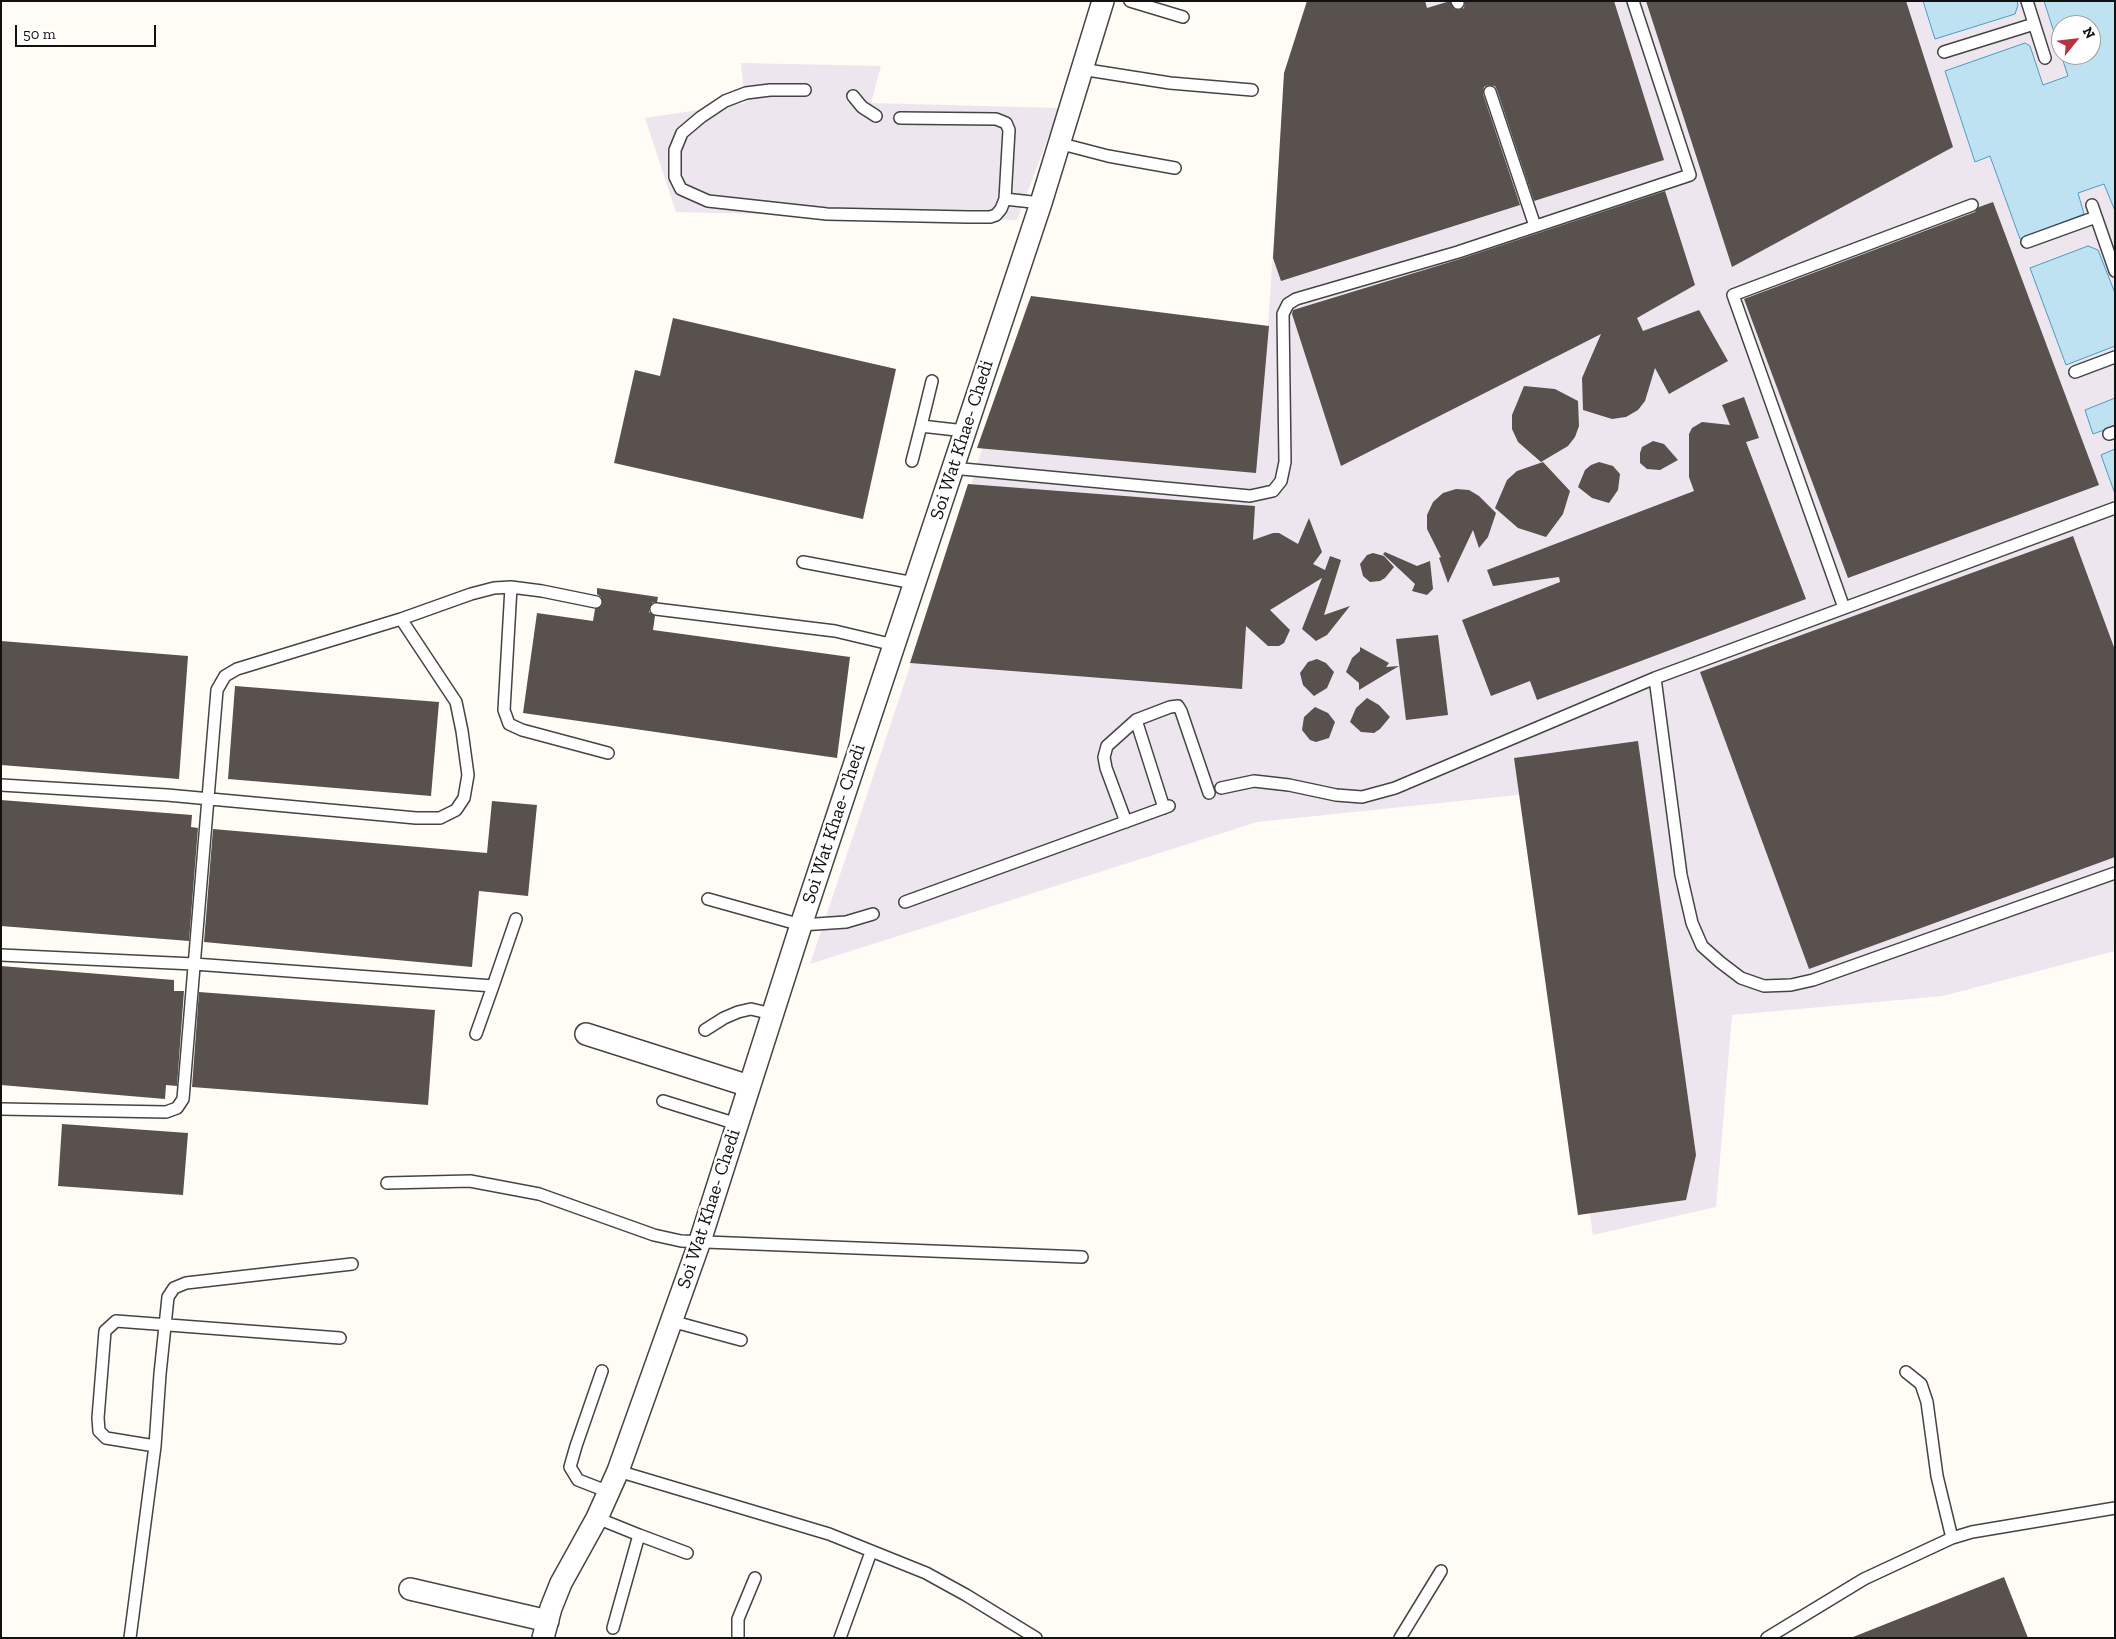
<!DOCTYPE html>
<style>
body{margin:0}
#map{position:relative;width:2116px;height:1639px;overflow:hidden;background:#fefcf5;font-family:"Zilla Slab",serif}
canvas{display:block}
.frame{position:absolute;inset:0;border:2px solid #111;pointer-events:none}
.north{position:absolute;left:2051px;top:15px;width:50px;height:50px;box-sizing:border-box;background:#fff;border:1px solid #a0a0a0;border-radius:50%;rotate:61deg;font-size:14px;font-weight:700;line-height:20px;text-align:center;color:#111}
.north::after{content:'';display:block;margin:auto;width:18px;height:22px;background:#b63344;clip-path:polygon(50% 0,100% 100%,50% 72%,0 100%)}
.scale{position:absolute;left:15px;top:25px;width:141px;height:22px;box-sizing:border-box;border:2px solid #111;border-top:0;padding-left:6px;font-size:15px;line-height:18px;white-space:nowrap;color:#111;-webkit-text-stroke:4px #fff;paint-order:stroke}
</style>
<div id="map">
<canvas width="2116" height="1639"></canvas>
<div class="frame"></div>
<div class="north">N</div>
<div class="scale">50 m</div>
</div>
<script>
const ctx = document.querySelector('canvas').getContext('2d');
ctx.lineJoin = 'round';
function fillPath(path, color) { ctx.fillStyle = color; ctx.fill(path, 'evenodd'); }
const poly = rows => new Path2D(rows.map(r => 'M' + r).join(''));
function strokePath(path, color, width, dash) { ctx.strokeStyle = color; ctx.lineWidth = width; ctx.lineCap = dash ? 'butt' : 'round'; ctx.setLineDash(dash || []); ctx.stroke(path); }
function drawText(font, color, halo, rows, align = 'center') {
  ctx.font = font + ' "Zilla Slab",serif'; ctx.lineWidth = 5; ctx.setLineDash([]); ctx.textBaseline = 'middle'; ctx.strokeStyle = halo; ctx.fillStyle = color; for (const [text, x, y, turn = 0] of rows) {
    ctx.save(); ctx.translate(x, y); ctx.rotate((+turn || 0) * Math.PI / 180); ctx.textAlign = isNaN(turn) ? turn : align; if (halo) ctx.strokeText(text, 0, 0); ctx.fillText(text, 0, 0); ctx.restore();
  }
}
fillPath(poly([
 [1309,1,2044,1,2068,76,2043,85,2030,46,2025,43,1945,72,1975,162,1990,156,2020,238,2084,214,2078,193,2104,184,2115,211,2115,951,1943,996,1732,1015,1716,1207,1593,1235,1527,794,1257,822,810,964,969,491,1028,301,1268,327,1283,95],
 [741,63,881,66,871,103,1059,108,1017,220,676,212,645,118,745,103]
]), '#ede6ee');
const water = poly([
 [1923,1,2017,1,2018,5,2015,14,1935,39,1923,1],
 [2044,1,2115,1,2115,211,2104,184,2078,193,2084,214,2020,239,1990,156,1975,162,1945,71,2025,43,2030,46,2043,85,2068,76,2061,55,2091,55,2091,25,2061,25,2061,54,2044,1],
 [2088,246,2098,250,2115,293,2115,346,2066,365,2030,268,2088,246],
 [2115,398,2115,426,2093,434,2085,410,2115,398],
 [2115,449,2115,494,2101,455,2115,449]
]);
fillPath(water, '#bee2f2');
strokePath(water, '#4b9cc2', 1);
fillPath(poly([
 [1307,1,1425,1,1427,8,1450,1,1454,9,1458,10,1464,8,1465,1,1614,1,1664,160,1534,201,1497,90,1495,86,1488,85,1484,87,1483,94,1520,205,1281,281,1273,258,1284,73],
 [1646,1,1906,1,1953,147,1732,267],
 [1665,191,1695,285,1637,318,1643,331,1699,310,1728,361,1669,394,1655,368,1645,401,1638,410,1626,417,1612,419,1583,410,1582,378,1601,334,1341,466,1292,314,1293,310,1460,259],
 [1993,202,2099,485,1848,578,1744,299,1975,212,1979,207],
 [1031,296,1269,326,1256,473,977,448],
 [673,318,896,369,863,519,614,463,635,370,660,376],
 [1524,386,1555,389,1578,401,1579,426,1575,437,1568,446,1541,462,1518,442,1512,429,1512,415],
 [1744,397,1759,438,1746,442,1806,599,1537,700,1530,681,1491,696,1462,620,1560,582,1559,577,1493,586,1487,570,1694,491,1689,477,1689,434,1692,428,1702,422,1730,425,1722,405],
 [1653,441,1664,444,1678,460,1660,470,1647,469,1640,463,1640,453,1642,447],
 [1543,462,1570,491,1563,514,1546,537,1518,528,1495,508,1507,480,1517,471],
 [1599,462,1613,466,1620,474,1618,490,1609,503,1592,498,1578,487,1585,470,1591,465],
 [968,484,1255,506,1253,540,1273,533,1279,533,1298,544,1309,518,1322,552,1313,564,1325,570,1330,556,1341,560,1324,615,1350,606,1327,635,1316,641,1302,629,1322,578,1270,610,1290,630,1284,643,1279,646,1268,646,1246,626,1242,689,910,663],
 [1456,489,1469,490,1479,496,1496,513,1488,537,1479,548,1473,530,1448,583,1439,558,1441,557,1427,529,1427,515,1433,502,1443,493],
 [2073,536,2115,650,2115,857,1809,969,1700,672],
 [1385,552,1417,566,1430,561,1433,589,1427,595,1412,591,1415,584,1383,554],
 [1373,553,1384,556,1394,567,1385,578,1380,581,1370,582,1363,576,1360,564,1367,555],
 [597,588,658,597,657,602,653,602,649,608,649,612,655,616,653,630,850,657,837,758,523,713,537,613,593,621,595,609,601,607,603,603,601,597,597,594],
 [1438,635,1448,715,1406,720,1396,639],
 [1,641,188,656,179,779,1,765],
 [1360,647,1389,663,1386,667,1399,666,1359,690,1359,683,1346,672,1352,658,1360,651],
 [1317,659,1326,663,1334,672,1327,688,1314,696,1303,685,1300,673,1308,662],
 [235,686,439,702,431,796,228,779],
 [1367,698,1379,705,1390,717,1380,729,1374,733,1361,732,1350,722,1356,708],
 [1315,707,1328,713,1335,722,1329,738,1316,742,1310,740,1302,730,1304,717],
 [1638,741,1696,1155,1686,1200,1578,1215,1514,758],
 [1,800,192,815,191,827,198,828,189,941,1,926],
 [492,801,537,805,528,896,479,891,472,967,204,942,213,829,487,853],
 [1,966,174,980,174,991,184,991,177,1086,166,1085,165,1099,1,1085],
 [199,992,435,1010,428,1105,192,1087],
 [62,1124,188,1133,183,1195,58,1186],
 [2004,1577,2028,1638,1853,1638,1853,1637]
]), '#59514e');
const service = poly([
 [1130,1,1183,17],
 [1457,1,1458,3],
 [2027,1,2045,58],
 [1944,52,2034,24],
 [1081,69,1170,83,1252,90],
 [805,90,770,90,746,93,725,101,701,117,682,133,675,150,675,177,681,189,708,201,827,214,968,217,990,217,996,215,1001,209,1005,199,1009,130,1006,123,996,119,900,118],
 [1490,92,1535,226],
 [853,96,862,107,876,116],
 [1058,143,1108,156,1175,168],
 [1005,199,1041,203],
 [2092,205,2115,271],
 [2027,242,2096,217],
 [2075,372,2115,357],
 [932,381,921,426,965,431],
 [2109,434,2115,432],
 [912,461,921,426],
 [952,468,1250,496,1273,491,1281,481,1285,462,1283,314,1288,304,1296,299,1458,252,1690,175,1633,1],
 [803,562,914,583],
 [511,587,504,710,509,724,522,730,608,753],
 [1844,608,1733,295,1972,205],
 [656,609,835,631,894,645],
 [1655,678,1681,875,1692,923,1702,946,1720,962,1741,978,1764,986,1791,985,1813,980,2115,873],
 [1136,720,1164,808],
 [1,785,167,795,416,818,440,818,456,810,464,798,468,775,462,731,456,702,401,619],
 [1221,788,1254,781,1289,785,1336,795,1362,797,1395,788,1655,678,2115,508],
 [1126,822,1106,768,1104,757,1107,746,1136,720,1170,707,1178,706,1181,711,1209,793],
 [708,899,801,925,846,922,873,914],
 [905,902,1169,806],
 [1,955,194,964,493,986,516,919],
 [705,1030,724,1018,738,1012,751,1009,772,1014],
 [476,1034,493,986],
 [663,1101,737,1124],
 [1,1109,166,1112,177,1108,183,1099,217,690,225,676,237,669,401,619,471,594,494,588,511,587,542,591,596,602],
 [387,1183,470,1181,539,1194,654,1235,681,1241,1082,1257],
 [671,1321,741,1340],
 [602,1371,576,1446,570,1467,578,1480,609,1492],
 [1906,1372,1921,1384,1927,1402,1937,1476,1952,1538],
 [155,1446,106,1438,99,1431,98,1418,105,1331,116,1321,340,1338],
 [618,1471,829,1534,926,1573,966,1595,1036,1638],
 [597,1518,639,1535,613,1628],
 [639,1535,687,1553],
 [130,1638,155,1446,160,1374,168,1297,174,1288,186,1283,352,1264],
 [738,1638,738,1619,755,1578],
 [840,1638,871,1552],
 [1400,1638,1441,1571],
 [1767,1638,1864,1579,1952,1538,1972,1532,2115,1508]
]);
const minor = poly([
 [586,1034,749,1086],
 [410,1589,548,1621],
 [543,1638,551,1608,561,1583,597,1518,618,1471,700,1241,801,925,1041,203,1103,1]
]);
strokePath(service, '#444', 14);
strokePath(minor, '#444', 24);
strokePath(service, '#fff', 11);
strokePath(minor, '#fff', 21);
drawText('19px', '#111', '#fff', [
 ["Soi Wat Khae- Chedi",962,440,-72],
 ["Soi Wat Khae- Chedi",834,824,-72],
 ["Soi Wat Khae- Chedi",709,1209,-72]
]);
</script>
